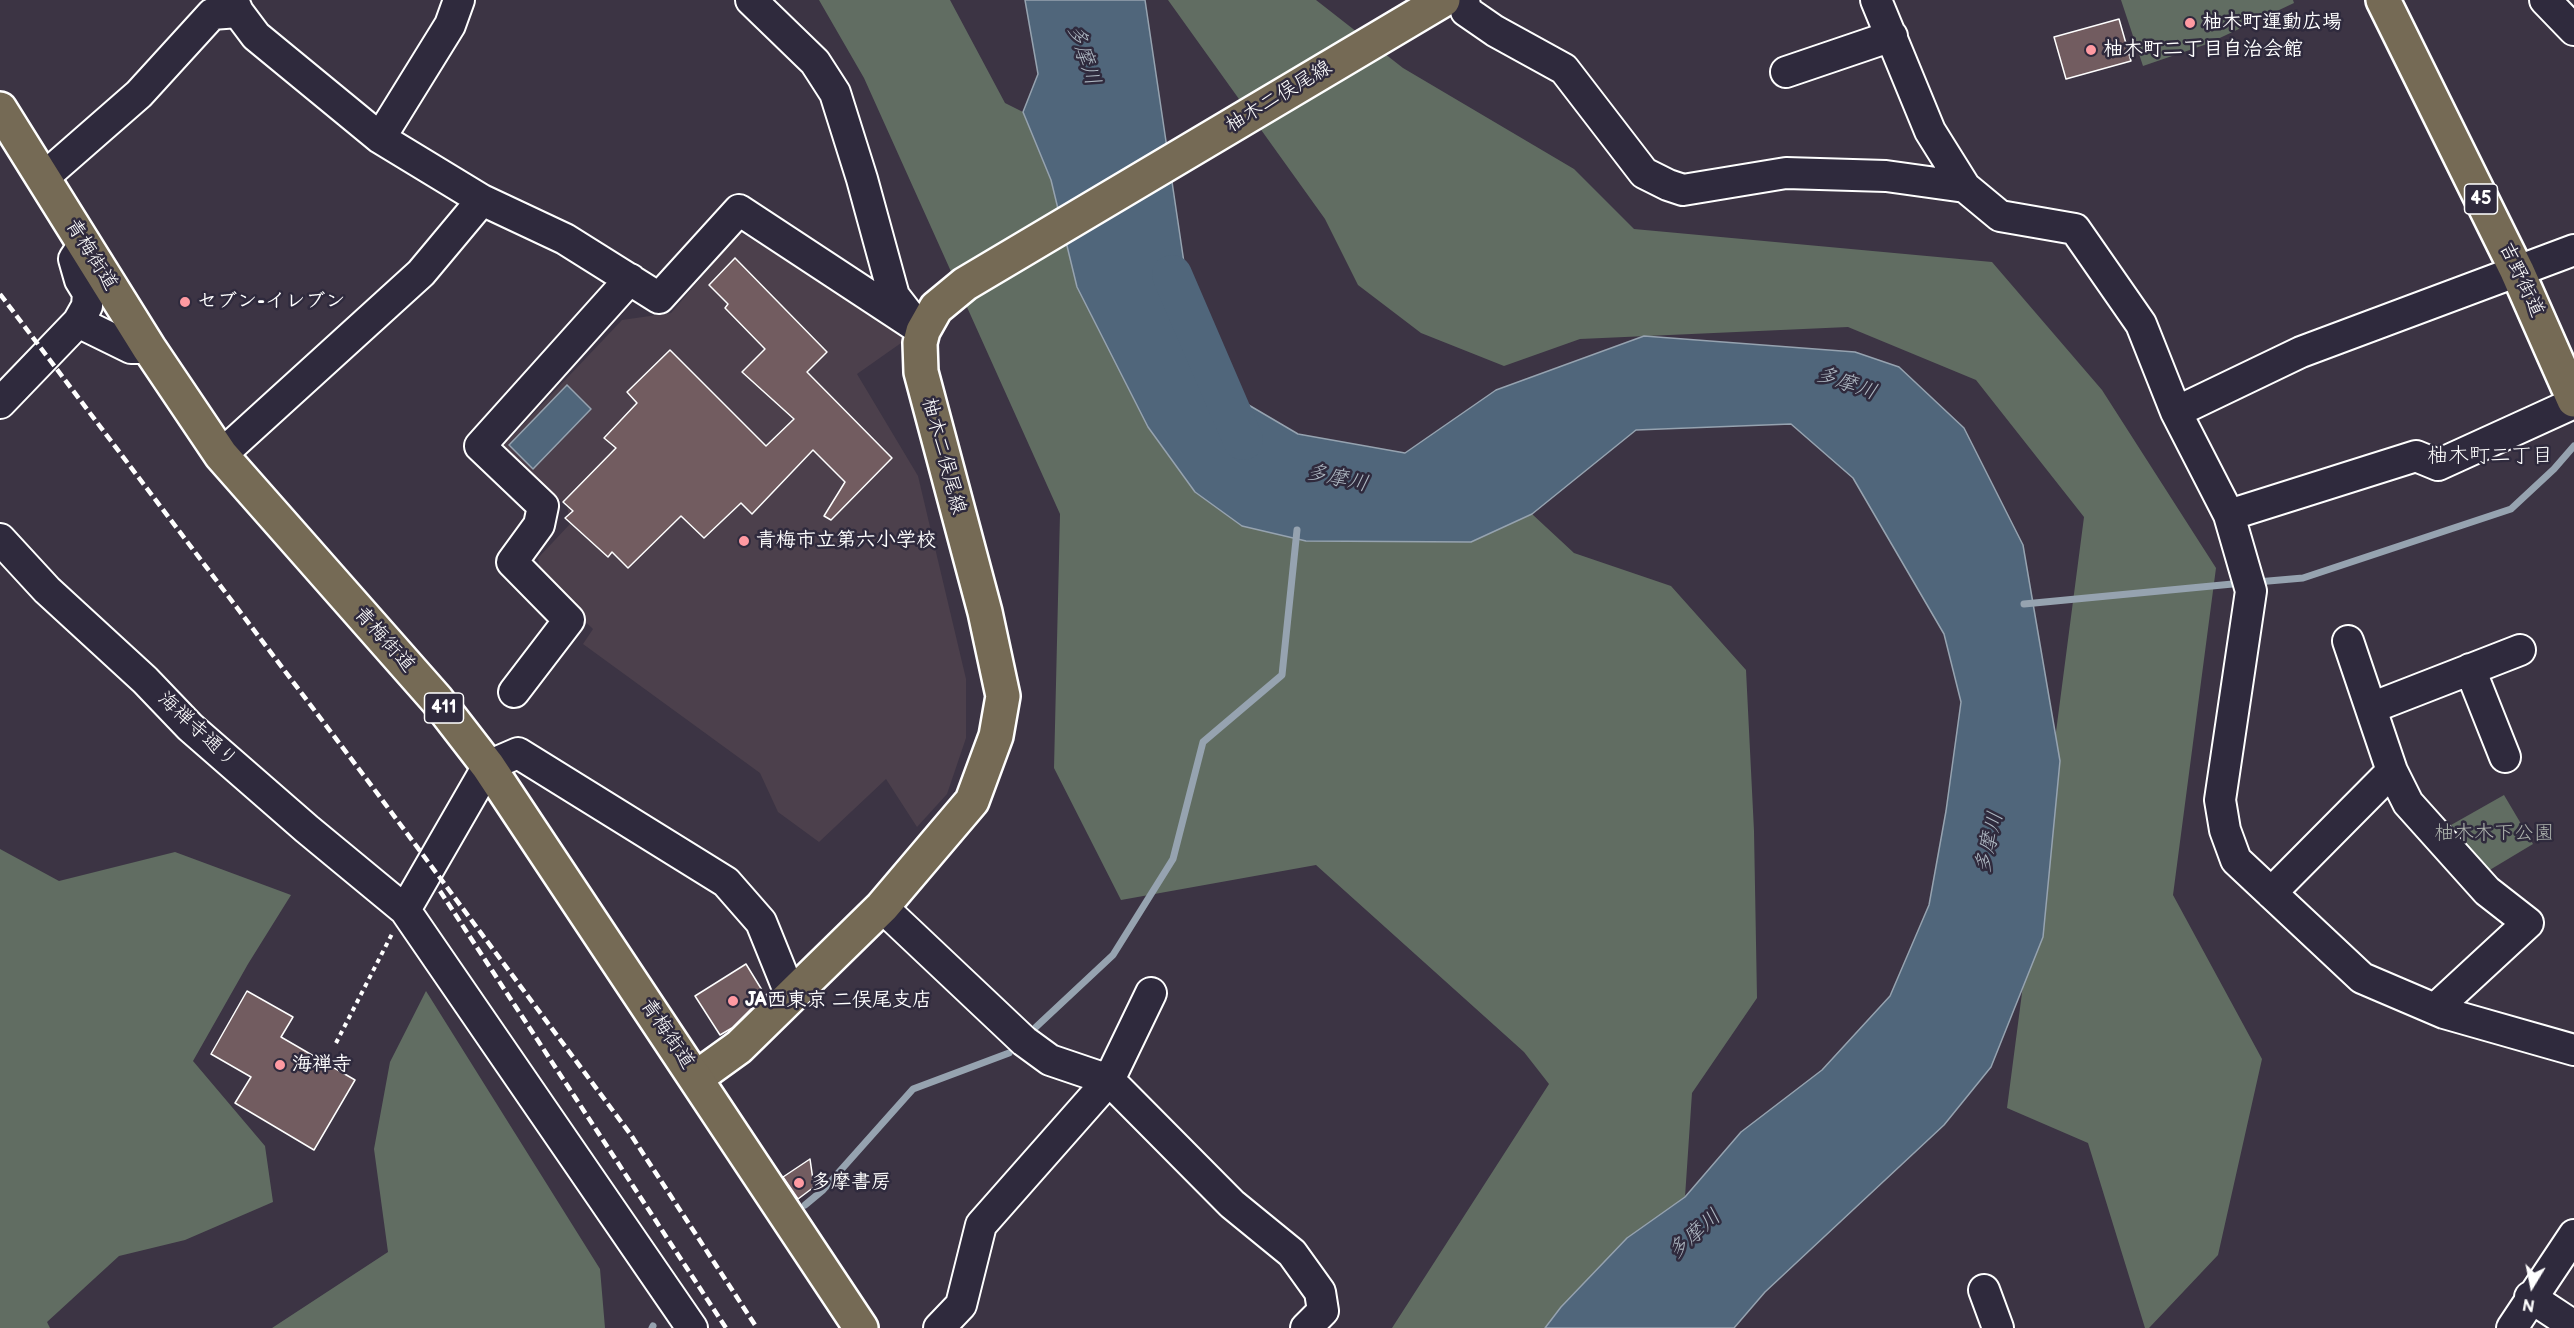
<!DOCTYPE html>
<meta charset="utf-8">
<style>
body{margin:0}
#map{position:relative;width:2574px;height:1328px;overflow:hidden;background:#3c3444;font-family:"Balsamiq Sans",sans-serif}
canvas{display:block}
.north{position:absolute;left:2502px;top:1256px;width:60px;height:60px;-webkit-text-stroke:4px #2f2a3d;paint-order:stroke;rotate:190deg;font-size:16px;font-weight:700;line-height:24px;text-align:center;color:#fff}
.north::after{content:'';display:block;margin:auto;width:21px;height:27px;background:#fff;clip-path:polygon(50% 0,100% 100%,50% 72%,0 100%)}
</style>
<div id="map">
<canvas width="2574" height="1328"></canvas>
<div class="north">N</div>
</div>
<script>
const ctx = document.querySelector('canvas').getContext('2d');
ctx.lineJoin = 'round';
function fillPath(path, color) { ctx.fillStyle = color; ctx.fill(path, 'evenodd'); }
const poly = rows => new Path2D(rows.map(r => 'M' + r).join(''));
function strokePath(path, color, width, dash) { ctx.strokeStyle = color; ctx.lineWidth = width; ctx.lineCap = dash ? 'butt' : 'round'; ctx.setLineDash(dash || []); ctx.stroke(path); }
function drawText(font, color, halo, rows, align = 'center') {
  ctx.font = font + ' "Balsamiq Sans","Klee One",sans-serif'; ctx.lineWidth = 5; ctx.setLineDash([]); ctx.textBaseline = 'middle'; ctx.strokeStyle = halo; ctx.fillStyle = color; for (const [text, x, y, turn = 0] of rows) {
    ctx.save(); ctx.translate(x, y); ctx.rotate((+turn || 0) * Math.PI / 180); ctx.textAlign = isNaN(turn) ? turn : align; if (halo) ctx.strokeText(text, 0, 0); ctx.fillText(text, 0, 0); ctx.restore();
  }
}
fillPath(poly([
 [740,232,911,336,857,374,918,476,966,679,966,738,947,794,917,827,886,779,819,842,778,812,760,773,583,644,593,629,542,581,538,558,570,524,567,505,496,453,622,320,671,313]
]), '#4c404c');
fillPath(poly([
 [819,0,950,0,1005,103,1023,112,1051,180,1077,287,1148,427,1195,492,1242,526,1471,542,1532,514,1574,553,1671,586,1746,670,1754,831,1757,998,1692,1093,1685,1197,1627,1238,1561,1307,1545,1328,1392,1328,1549,1084,1524,1052,1316,865,1121,900,1054,768,1060,514,864,78],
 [1168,0,1316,0,1403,68,1574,169,1634,229,1992,262,2102,390,2216,568,2173,895,2262,1059,2218,1255,2149,1328,2145,1328,2088,1143,2007,1108,2084,517,1976,380,1848,327,1580,339,1504,366,1421,333,1358,285,1325,219],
 [2121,0,2293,0,2294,3,2207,44,2143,66],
 [2504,795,2533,844,2488,871,2451,825],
 [0,849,59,881,175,852,291,895,248,964,193,1061,265,1146,273,1202,185,1240,119,1256,47,1322,50,1328,0,1328],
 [426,991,600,1269,605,1328,272,1328,388,1252,374,1149,390,1062]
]), '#616d62');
const water = poly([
 [1025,0,1145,0,1201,377,1298,434,1405,453,1496,390,1644,336,1855,352,1899,367,1964,428,2023,545,2060,761,2043,937,1991,1067,1944,1125,1765,1292,1734,1328,1545,1328,1561,1307,1627,1238,1685,1197,1741,1132,1822,1070,1890,996,1929,905,1946,811,1961,702,1944,634,1853,478,1791,424,1636,430,1532,514,1471,542,1306,541,1242,526,1195,492,1148,427,1077,287,1051,180,1023,112,1038,74,1025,0],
 [567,385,591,409,533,469,509,445,567,385]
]);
fillPath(water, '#50667b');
strokePath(water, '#96a3b0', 1.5);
strokePath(poly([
 [2257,582,2303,578,2511,509,2554,469,2574,446],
 [2024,604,2243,583],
 [1036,1027,1113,955,1173,859,1203,742,1282,675,1297,530],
 [805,1205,823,1190,913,1089,1009,1053],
 [652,1328,653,1326]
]), '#96a3b0', 7);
strokePath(poly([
 [1172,275,1243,440]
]), '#50667b', 40);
const building = poly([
 [2119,19,2131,61,2066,79,2054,37,2119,19],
 [735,258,827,352,807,372,892,458,831,520,824,516,845,482,813,450,752,514,741,503,704,538,681,516,628,568,612,552,608,557,565,518,573,511,563,502,616,448,604,438,637,403,627,392,670,350,766,446,794,419,742,372,765,349,725,308,728,304,709,285,735,258],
 [746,964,765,995,732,1028,720,1035,695,996,746,964],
 [247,991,293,1017,281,1037,355,1080,314,1150,235,1103,251,1077,211,1054,247,991],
 [810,1159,814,1187,798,1199,783,1177,810,1159]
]);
fillPath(building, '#725c60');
strokePath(building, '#fff', 1.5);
const minor = poly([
 [233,0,238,12,256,36,380,138,482,200,565,239,659,298,739,210,923,331],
 [751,0,815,62,835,93,862,179,894,296,911,318],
 [1464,0,1466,11,1495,31,1564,69,1644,173,1668,185,1683,190,1786,173,1886,176,1965,187],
 [1876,0,1930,131,1965,187,2000,216,2075,229,2141,324,2176,412,2229,515,2251,591,2220,800,2225,830,2236,860,2362,978,2444,1013,2574,1050],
 [2545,0,2574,30],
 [1786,72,1892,36],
 [380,138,450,25,459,0],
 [43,178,139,94,212,14,238,12],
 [78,322,87,306,88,293,80,280,74,259,84,244],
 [0,403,78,322,131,348,149,348],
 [2176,412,2301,352,2574,250],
 [221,455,421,273,482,200],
 [2229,515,2416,456,2438,465,2574,403],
 [0,539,47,590,145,680,190,727,307,829,405,910,692,1328],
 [2348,641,2392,771,2408,803,2487,891,2528,923,2435,1009],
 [2470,669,2505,757],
 [514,692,569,620,512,562,539,525,543,506,480,446,630,279],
 [2371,708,2520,650],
 [2271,893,2392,771],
 [882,907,1024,1041,1050,1060,1109,1080,1232,1204,1292,1253,1320,1292,1323,1311,1306,1328],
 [405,910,488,766,518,753,726,882,761,922,791,996],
 [1984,1290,1998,1328],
 [2530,1297,2574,1326],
 [939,1328,961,1305,981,1225,1109,1080,1151,993],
 [2512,1328,2574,1235]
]);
const major = poly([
 [2383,0,2517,271,2574,400],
 [696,1078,739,1047,882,907,972,801,996,736,1003,696,985,612,921,372,920,343,923,331,936,308,965,284,1443,0]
]);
const highway = poly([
 [0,109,149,348,221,455,437,700,488,766,861,1328]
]);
strokePath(minor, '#fff', 34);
strokePath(major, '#fff', 38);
strokePath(highway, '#fff', 38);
strokePath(poly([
 [336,1043,392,934]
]), '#fff', 4, [4.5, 4.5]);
strokePath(minor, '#2f2a3d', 30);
strokePath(major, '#756a55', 33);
strokePath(highway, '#756a55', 33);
strokePath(poly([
 [0,294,377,793,631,1135,757,1328],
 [440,891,726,1328]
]), '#fff', 4.5, [9, 4.5]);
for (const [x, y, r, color] of [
 [2190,23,6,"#ff9aa2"],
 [2091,50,6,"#ff9aa2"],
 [185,302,6,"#ff9aa2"],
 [744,541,6,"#ff9aa2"],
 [733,1001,6,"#ff9aa2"],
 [280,1065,6,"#ff9aa2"],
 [799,1183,6,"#ff9aa2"]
]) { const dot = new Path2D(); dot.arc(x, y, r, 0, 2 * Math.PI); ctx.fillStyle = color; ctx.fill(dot); strokePath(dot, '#2f2a3d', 2); }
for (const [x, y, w] of [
 [2481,199,33],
 [444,708,39]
]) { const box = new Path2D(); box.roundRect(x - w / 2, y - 15, w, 30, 4.5); ctx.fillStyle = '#2f2a3d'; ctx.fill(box); strokePath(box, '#fff', 1.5); }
drawText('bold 18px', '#fff', null, [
 ["45",2481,199],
 ["411",444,708]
]);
drawText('bold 20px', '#fff', '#2f2a3d', [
 ["柚木町運動広場",2202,23],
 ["柚木町二丁目自治会館",2103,50],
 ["セブン-イレブン",197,302],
 ["青梅市立第六小学校",756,541],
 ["JA西東京 二俣尾支店",745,1001],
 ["海禅寺",292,1065],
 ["多摩書房",811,1183]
], 'left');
drawText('20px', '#fff', '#2f2a3d', [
 ["柚木二俣尾線",1279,97,-31],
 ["青梅街道",91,255,58],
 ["吉野街道",2521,280,65],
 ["柚木二俣尾線",943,456,75],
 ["青梅街道",384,640,48],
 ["海禅寺通り",197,730,43],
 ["青梅街道",667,1034,56]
]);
drawText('20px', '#b0b6b0', '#2f2a3d', [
 ["柚木木下公園",2494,834]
]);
drawText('italic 21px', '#b0bac4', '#2f2a3d', [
 ["多摩川",1083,55,72],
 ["多摩川",1846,384,19],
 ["多摩川",1337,479,12],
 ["多摩川",1990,843,-77],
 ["多摩川",1695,1235,-42]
]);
drawText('21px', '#fff', '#2f2a3d', [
 ["柚木町二丁目",2490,457]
]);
</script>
